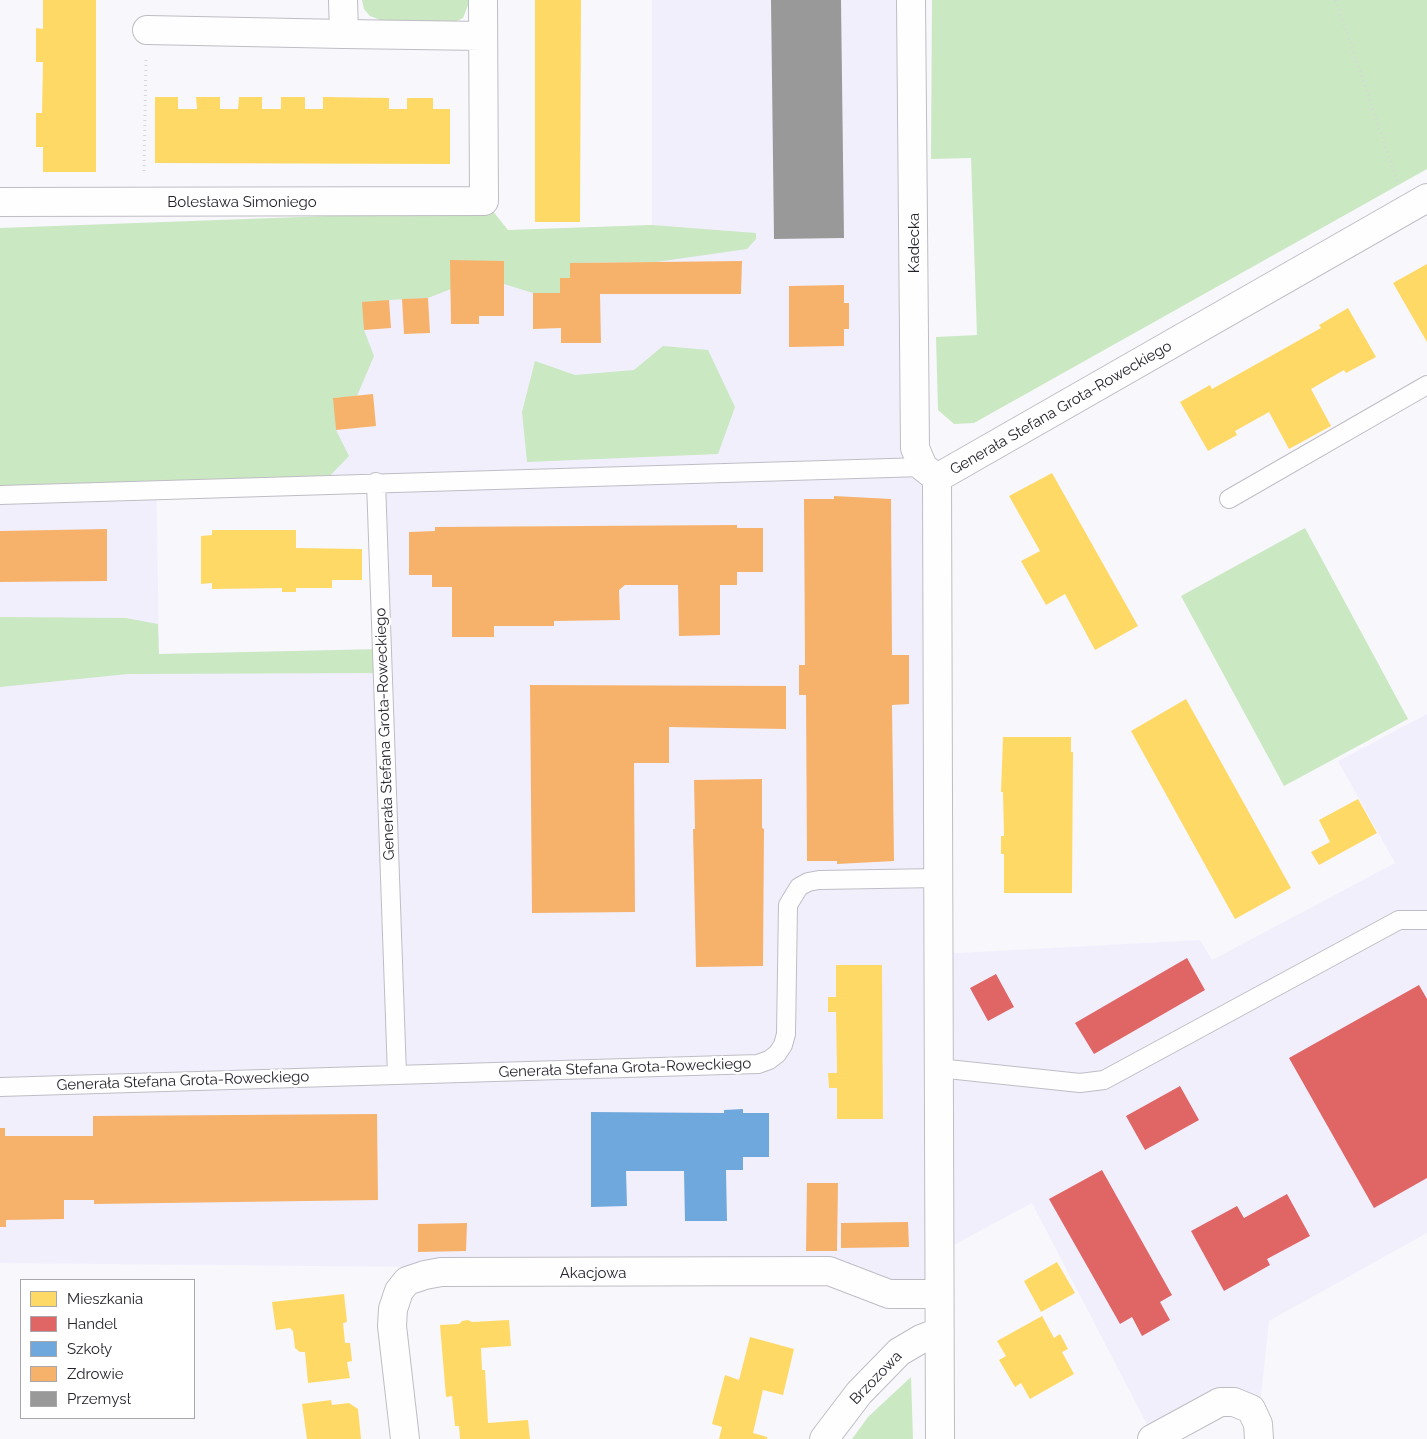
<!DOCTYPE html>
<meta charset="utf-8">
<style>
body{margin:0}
#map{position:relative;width:1427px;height:1439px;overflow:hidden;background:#f8f7fc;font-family:Raleway,sans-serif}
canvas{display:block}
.legend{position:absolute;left:20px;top:1279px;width:175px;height:140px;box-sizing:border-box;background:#fff;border:1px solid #a8a7ab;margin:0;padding:6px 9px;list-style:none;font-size:15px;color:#26222c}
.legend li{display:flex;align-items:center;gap:10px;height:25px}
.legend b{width:25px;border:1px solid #a8a7ab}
</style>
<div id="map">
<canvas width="1427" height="1439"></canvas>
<ul class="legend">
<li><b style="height:14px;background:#ffd966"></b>Mieszkania</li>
<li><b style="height:14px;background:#e06666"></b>Handel</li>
<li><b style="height:14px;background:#6fa8dc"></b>Szkoły</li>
<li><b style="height:14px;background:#f6b26b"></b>Zdrowie</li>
<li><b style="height:14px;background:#999"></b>Przemysł</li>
</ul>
</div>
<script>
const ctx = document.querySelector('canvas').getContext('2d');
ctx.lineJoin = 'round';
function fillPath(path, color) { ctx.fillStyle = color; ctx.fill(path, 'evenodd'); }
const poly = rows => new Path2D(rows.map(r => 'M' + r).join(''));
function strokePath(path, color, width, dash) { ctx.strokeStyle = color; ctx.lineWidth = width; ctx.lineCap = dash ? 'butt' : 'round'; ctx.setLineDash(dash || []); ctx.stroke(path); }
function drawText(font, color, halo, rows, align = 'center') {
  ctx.font = font + ' Raleway,sans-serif'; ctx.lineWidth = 5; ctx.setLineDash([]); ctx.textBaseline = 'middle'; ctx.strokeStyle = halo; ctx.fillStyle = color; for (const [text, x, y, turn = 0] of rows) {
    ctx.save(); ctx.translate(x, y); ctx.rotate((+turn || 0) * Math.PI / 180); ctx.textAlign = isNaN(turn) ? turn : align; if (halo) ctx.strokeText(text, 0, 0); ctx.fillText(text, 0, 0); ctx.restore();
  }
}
fillPath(poly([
 [652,0,911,0,939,954,1200,940,1212,960,1395,863,1338,761,1427,714,1427,1233,1269,1321,1258,1424,1234,1402,1154,1438,1032,1203,939,1253,939,1294,829,1271,0,1263,0,465,156,456,159,654,381,649,376,483,322,484,315,237,652,225]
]), '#f2effd');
fillPath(poly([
 [362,0,470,0,463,18,455,22,383,21,370,16,364,9],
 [932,0,1427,0,1427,169,974,423,954,424,938,410,936,337,977,335,971,158,931,159],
 [492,210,508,230,652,225,756,233,756,239,747,249,656,262,570,263,570,278,560,278,560,293,533,293,504,284,451,289,428,298,389,300,364,330,374,356,357,396,334,398,336,430,349,456,322,484,0,495,0,228],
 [663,346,708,350,735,407,718,454,527,462,522,412,535,361,575,375,634,370],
 [1305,528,1408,719,1284,786,1181,596],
 [0,617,126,618,158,624,159,654,382,649,382,673,128,674,0,687],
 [911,1377,913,1439,852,1439,868,1417]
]), '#cae8c2');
fillPath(poly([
 [43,0,96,0,96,172,43,172,43,147,36,147,36,113,42,113,43,62,36,62,36,28,43,29],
 [535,0,581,0,580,222,535,222],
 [155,97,178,97,178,109,197,109,196,97,220,97,220,109,238,109,239,97,262,97,262,109,281,109,281,97,305,97,305,109,323,109,323,97,389,98,389,109,407,109,407,98,433,98,433,109,450,109,450,164,155,163],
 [1427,264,1427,342,1393,283],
 [1348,308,1376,357,1346,373,1344,370,1311,389,1331,426,1289,449,1269,412,1235,431,1237,435,1208,451,1180,402,1210,385,1212,389,1321,328,1319,325],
 [1052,473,1138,626,1095,650,1065,594,1046,605,1021,561,1040,551,1009,496],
 [212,530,296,530,296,548,362,549,362,580,332,580,332,588,296,588,296,592,282,592,282,588,212,589,212,583,201,584,201,536,212,535],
 [1186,699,1291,888,1235,919,1131,731],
 [1003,737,1071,737,1071,752,1073,752,1072,893,1004,893,1004,854,1001,854,1001,836,1004,836,1003,792,1001,792],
 [1358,799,1377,833,1319,865,1311,852,1330,842,1319,820],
 [836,965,882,965,883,1119,837,1119,837,1088,829,1088,828,1073,837,1073,836,1012,828,1012,828,997,836,997],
 [1057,1262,1075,1293,1041,1312,1024,1281],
 [344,1294,347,1322,343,1323,345,1343,350,1343,352,1361,347,1362,350,1378,308,1383,305,1352,300,1352,295,1348,293,1331,290,1328,276,1330,272,1302],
 [1042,1316,1054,1338,1060,1334,1068,1349,1062,1352,1074,1374,1030,1399,1021,1383,1015,1387,999,1360,1006,1356,997,1341],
 [468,1320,472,1322,509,1320,511,1346,481,1348,482,1370,485,1370,488,1423,528,1420,530,1439,460,1439,459,1426,455,1426,452,1396,446,1397,440,1325,459,1324,462,1321],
 [750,1337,794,1349,783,1395,763,1390,753,1433,767,1437,767,1439,719,1439,722,1427,712,1424,725,1375,739,1380],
 [331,1400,332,1405,349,1403,358,1409,361,1439,307,1439,302,1404]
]), '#ffd966');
fillPath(poly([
 [1187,958,1205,990,1094,1054,1075,1023],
 [996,974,1014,1007,988,1021,970,988],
 [1419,985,1427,999,1427,1178,1374,1208,1289,1058],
 [1180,1086,1199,1120,1145,1150,1126,1116],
 [1102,1170,1172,1295,1160,1302,1170,1320,1142,1336,1132,1317,1120,1324,1049,1199],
 [1287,1194,1310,1236,1267,1259,1270,1265,1224,1291,1191,1231,1237,1206,1244,1218]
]), '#e06666');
fillPath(poly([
 [743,1109,743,1113,769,1113,769,1157,743,1157,743,1170,726,1170,727,1221,685,1221,684,1171,626,1171,627,1206,591,1207,591,1112,724,1113,724,1110]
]), '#6fa8dc');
fillPath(poly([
 [450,260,504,261,504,316,479,316,479,324,451,324],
 [742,261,741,294,600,294,601,343,561,343,561,328,533,329,533,293,560,293,560,278,570,278,570,263],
 [844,285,844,303,849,303,849,329,844,329,844,346,789,347,789,286],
 [428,298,430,333,404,334,402,299],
 [389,300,391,328,364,330,362,302],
 [373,394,376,426,336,430,333,398],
 [834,496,891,499,892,655,909,655,909,704,892,705,894,861,837,864,837,861,807,861,806,695,799,695,799,665,805,665,804,499,834,499],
 [737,525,737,528,763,528,763,572,737,572,737,585,720,585,720,635,679,636,678,585,625,585,619,590,620,620,554,621,554,626,494,626,494,637,452,637,452,587,432,587,432,575,409,575,409,532,435,531,435,527],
 [107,529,107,581,0,582,0,531],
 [530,685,786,686,786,729,669,727,669,763,634,763,635,912,532,913],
 [762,779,762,828,764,829,763,966,696,967,693,829,695,829,694,780],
 [377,1114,378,1200,94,1204,94,1200,64,1200,64,1219,6,1220,6,1227,0,1227,0,1128,5,1128,5,1136,93,1136,93,1116],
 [807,1183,838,1183,837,1251,806,1251],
 [908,1222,909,1247,841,1248,841,1223],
 [467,1223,466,1251,418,1252,418,1224]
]), '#f6b26b');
fillPath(poly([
 [771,0,841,0,844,238,774,239]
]), '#999');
const lane = poly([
 [376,482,397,1075],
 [0,495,923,467],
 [1229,499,1427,385],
 [938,1068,1080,1083,1104,1080,1399,920,1427,920],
 [0,1087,758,1064,769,1060,777,1054,783,1045,786,1034,788,905,799,887,808,882,819,880,938,878]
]);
const street = poly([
 [343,0,344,34,483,36],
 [911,0,915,448,923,467,937,478],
 [147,30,344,34],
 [0,202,484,201,483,0],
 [937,478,940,1439],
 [937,478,1427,198],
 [405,1439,392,1326,393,1309,399,1291,407,1281,425,1275,441,1272,829,1271,889,1294,939,1294],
 [824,1439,859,1393,899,1352,921,1339,939,1332],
 [1152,1439,1220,1402,1234,1402,1251,1409,1258,1424,1259,1439]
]);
strokePath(lane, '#bfbdc4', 20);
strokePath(street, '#bfbdc4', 30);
strokePath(poly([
 [1336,0,1397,181],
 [144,171,146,60]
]), '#d7d6d9', 3, [1, 4]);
strokePath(lane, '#fefeff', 18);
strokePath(street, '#fefeff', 28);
drawText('15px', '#26222c', '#fff', [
 ["Bolesława Simoniego",242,202],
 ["Kadecka",914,243,-90],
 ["Generała Stefana Grota-Roweckiego",1061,408,-30],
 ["Generała Stefana Grota-Roweckiego",385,734,-92],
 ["Generała Stefana Grota-Roweckiego",625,1068,-2],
 ["Generała Stefana Grota-Roweckiego",183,1081,-2],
 ["Akacjowa",593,1273],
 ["Brzozowa",876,1378,-46]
]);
</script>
